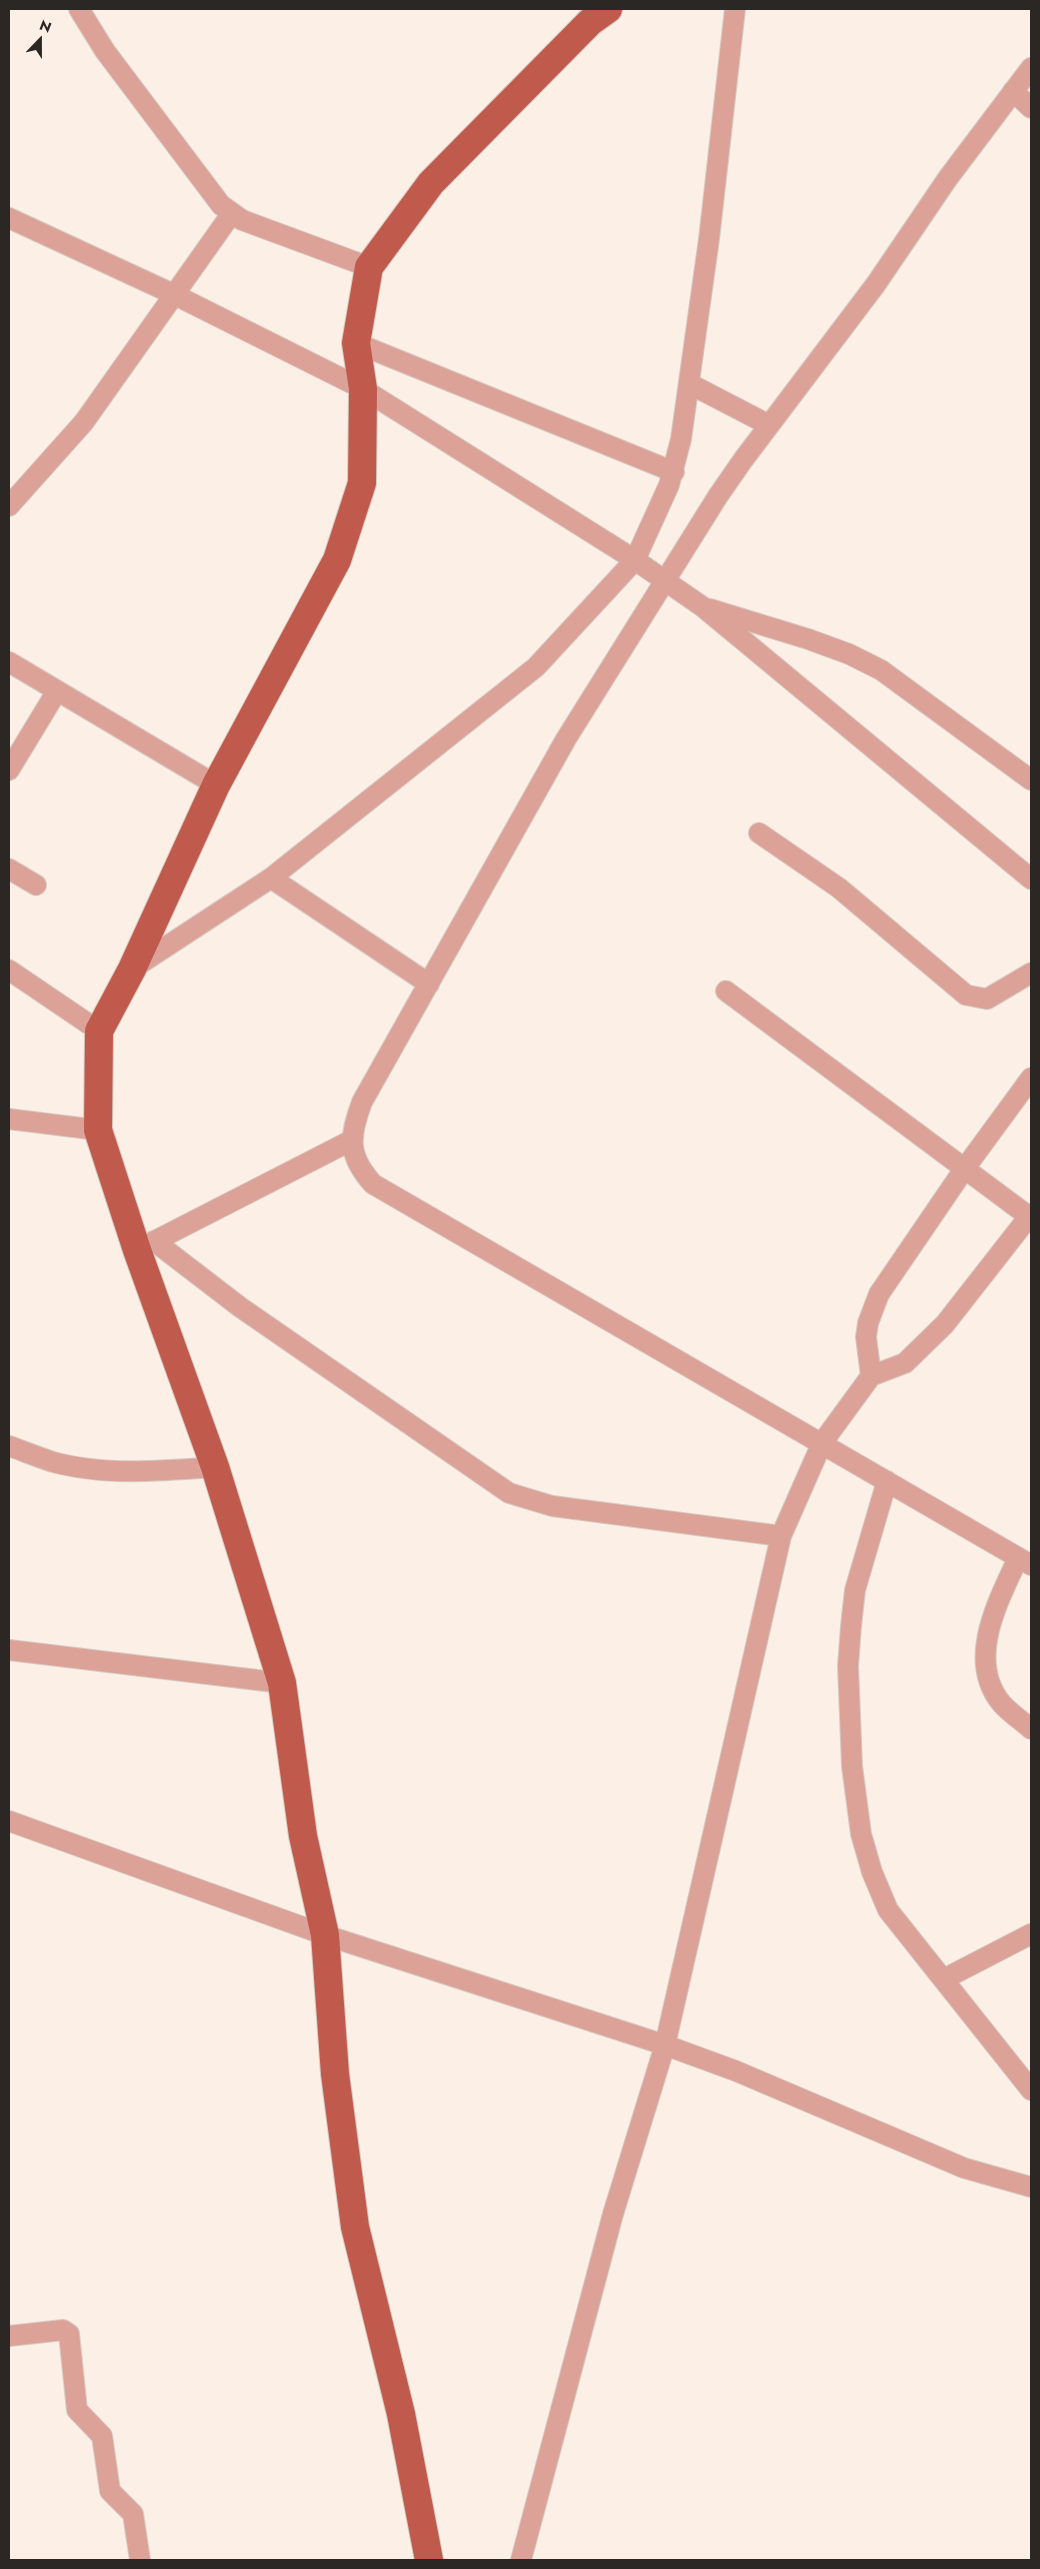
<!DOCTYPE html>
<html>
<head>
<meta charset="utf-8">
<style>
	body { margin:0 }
	#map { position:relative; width:1040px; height:2569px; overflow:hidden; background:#fcefe6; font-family:Jost,sans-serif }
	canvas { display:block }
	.frame { position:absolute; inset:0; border:10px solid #2b2724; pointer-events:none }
	.north { position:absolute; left:15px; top:15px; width:50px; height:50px; -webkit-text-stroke:4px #fcefe6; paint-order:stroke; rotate:22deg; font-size:14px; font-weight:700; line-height:20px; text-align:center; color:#2b2724 }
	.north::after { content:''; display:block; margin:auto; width:18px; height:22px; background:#2b2724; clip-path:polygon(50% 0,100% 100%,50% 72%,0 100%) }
</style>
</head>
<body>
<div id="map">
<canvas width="1040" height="2569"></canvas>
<div class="frame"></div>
<div class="north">N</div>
</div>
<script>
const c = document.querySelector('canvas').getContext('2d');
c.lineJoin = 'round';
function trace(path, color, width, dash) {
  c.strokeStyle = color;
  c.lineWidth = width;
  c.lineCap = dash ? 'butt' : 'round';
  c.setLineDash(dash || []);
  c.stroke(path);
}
const street = new Path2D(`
	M 79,9 L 105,51 L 221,205 L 242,220 L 369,267
	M 1031,68 L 948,178 L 876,284 L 743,460 L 718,496 L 566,739 L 362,1102 C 349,1137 347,1155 373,1184 L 1031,1565
	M 1013,91 L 1031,108
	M 9,218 L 173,294 L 363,389 L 635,560 L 703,607 L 1031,879
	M 356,343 L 674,472
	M 690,384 L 769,425
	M 9,506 L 84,422 L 232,213
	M 710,609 L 808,639 L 849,654 L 881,670 L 1031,780
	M 9,662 L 216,785
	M 9,770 L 57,691
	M 759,833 L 839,888 L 966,995 L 987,999 L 1031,973
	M 9,869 L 36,885
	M 271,878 L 429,984
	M 132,969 L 271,878 L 536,667 L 635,560 L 669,485 L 681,439 L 709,239 L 735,9
	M 9,970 L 99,1031
	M 726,991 L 1031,1218
	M 9,1119 L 98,1130
	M 154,1241 L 240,1307 L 509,1493 L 552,1506 L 781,1536
	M 145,1246 L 352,1140
	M 871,1376 L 905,1363 L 945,1324 L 1031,1214
	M 9,1446 C 23,1451 38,1457 53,1462 C 104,1476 162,1471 215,1467
	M 887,1481 L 855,1590 L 851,1626 L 848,1666 L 852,1766 L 861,1834 L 872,1872 L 888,1910 L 1031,2090
	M 1018,1558 C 999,1600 965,1660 1002,1704 C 1010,1713 1022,1721 1031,1729
	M 9,1650 L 282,1683
	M 9,1821 L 325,1935 L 665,2045 L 736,2071 L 964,2168 L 1031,2187
	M 944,1979 L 1031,1934
	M 9,2336 L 63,2330 L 69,2334 L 77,2410 L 102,2436 L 110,2491 L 133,2514 L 140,2560
	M 521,2560 L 613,2214 L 665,2045 L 781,1536 L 822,1443 L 871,1376 L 866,1337 L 868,1323 L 879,1294 L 965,1168 L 1031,1078`);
const primary = new Path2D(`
	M 429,2560 L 401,2414 L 355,2227 L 335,2074 L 325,1935 L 303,1836 L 282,1683 L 215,1467 L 137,1250 L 98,1130 L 99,1031 L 132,969 L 216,785 L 337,560 L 362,483 L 363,389 L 356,343 L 369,267 L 431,183 L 590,22 L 608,9`);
trace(street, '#d6cbc3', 22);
trace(primary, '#d6cbc3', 30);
trace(street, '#dca298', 20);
trace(primary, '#c05a4c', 28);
</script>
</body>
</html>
